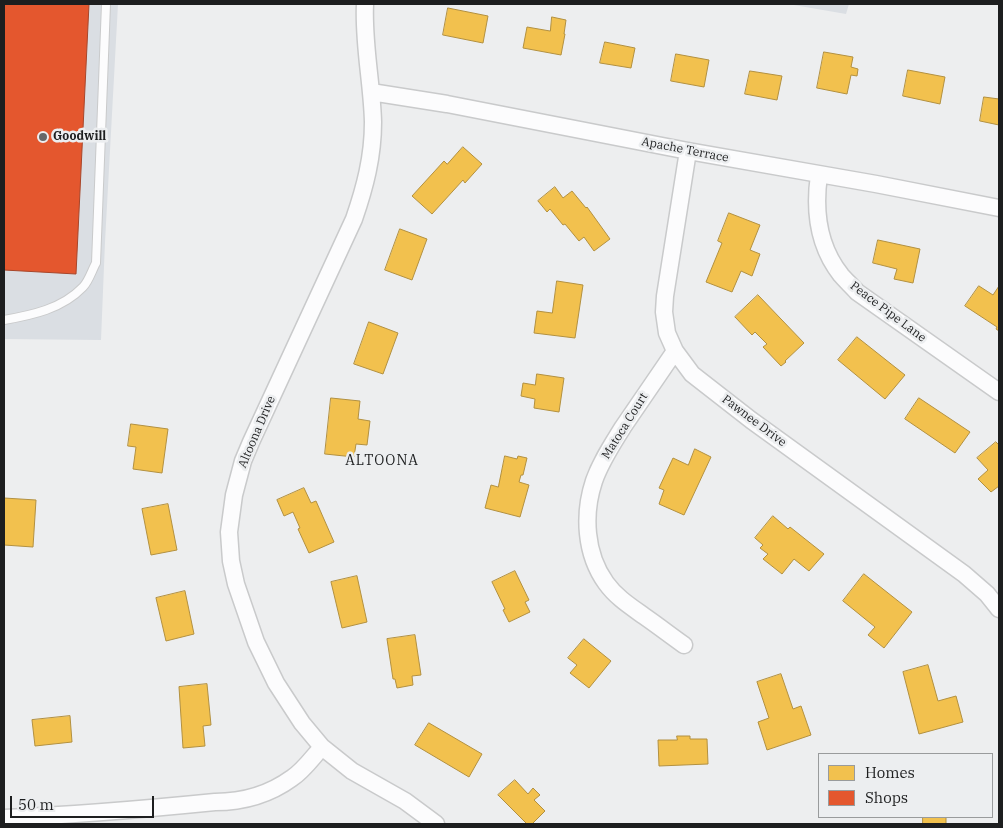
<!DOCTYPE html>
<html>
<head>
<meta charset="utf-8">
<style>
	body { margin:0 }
	#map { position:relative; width:1003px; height:828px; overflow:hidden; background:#edeeef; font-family:"IBM Plex Serif",serif }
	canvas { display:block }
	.frame { position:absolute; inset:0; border:5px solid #1d1e1f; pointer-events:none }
	.legend { position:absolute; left:818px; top:753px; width:175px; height:65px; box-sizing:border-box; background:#eceef0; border:1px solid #999b9c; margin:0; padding:6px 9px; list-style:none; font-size:15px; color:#1d1e1f }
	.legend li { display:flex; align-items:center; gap:10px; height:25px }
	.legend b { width:25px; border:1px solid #999b9c }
	.scale { position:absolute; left:10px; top:796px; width:144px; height:22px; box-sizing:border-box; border:2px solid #1d1e1f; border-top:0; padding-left:6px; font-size:15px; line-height:18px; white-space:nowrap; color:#1d1e1f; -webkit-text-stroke:4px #eceef0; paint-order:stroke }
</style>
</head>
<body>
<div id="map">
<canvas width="1003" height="828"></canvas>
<div class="frame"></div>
<ul class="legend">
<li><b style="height:14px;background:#f2c14e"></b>Homes</li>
<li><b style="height:14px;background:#e4572e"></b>Shops</li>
</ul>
<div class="scale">50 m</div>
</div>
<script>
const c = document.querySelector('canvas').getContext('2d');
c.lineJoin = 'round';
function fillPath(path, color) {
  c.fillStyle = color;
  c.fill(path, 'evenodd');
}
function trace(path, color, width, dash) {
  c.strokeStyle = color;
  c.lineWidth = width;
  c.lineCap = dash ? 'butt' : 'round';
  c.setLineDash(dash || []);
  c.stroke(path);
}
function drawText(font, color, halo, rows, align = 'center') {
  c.font = font + ' "IBM Plex Serif",serif';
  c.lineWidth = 5;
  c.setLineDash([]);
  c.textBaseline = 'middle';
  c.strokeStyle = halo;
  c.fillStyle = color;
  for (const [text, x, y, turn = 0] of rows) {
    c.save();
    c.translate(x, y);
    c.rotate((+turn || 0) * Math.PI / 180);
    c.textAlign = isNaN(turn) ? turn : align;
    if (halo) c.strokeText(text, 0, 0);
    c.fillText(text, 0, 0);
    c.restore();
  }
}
fillPath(new Path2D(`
	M 4,4 L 118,4 L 105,242 L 101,340 L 4,339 Z
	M 788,4 L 849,4 L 846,14 Z`), '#dadee3');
const homes = new Path2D(`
	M 448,8 L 488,16 L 483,43 L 443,35 Z
	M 552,17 L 566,20 L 564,34 L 565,34 L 561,55 L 523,48 L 527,27 L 550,31 Z
	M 605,42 L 635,48 L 631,68 L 600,63 Z
	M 824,52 L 853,57 L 851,67 L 858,69 L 857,76 L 851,75 L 847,94 L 817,88 Z
	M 676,54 L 709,60 L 704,87 L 671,81 Z
	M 908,70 L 945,77 L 940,104 L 903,96 Z
	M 750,71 L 782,76 L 777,100 L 745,94 Z
	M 984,97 L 999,99 L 999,125 L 980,121 Z
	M 463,147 L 482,164 L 465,183 L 463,180 L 432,214 L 412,196 L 444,161 L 447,164 Z
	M 555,187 L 563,198 L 572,191 L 586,208 L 587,207 L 610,239 L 594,251 L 584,237 L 579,241 L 565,224 L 563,225 L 550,209 L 547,212 L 538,201 Z
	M 729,213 L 760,225 L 750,250 L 760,254 L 752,276 L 741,271 L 732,292 L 706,282 L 722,243 L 718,241 Z
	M 400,229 L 427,239 L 412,280 L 385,270 Z
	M 878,240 L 920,249 L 913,283 L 894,279 L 897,269 L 873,263 Z
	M 557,281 L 583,285 L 575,338 L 534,333 L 537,311 L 552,313 Z
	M 979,286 L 993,295 L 999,286 L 999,331 L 996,329 L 997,327 L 965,306 Z
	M 758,295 L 804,343 L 785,361 L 786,362 L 781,366 L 763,347 L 767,344 L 755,332 L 752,335 L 735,317 Z
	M 369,322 L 398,333 L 383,374 L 354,364 Z
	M 857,337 L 905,375 L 885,399 L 838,360 Z
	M 537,374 L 564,378 L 559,412 L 534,408 L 535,399 L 521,396 L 523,383 L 535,385 Z
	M 331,398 L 360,401 L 358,419 L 370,421 L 367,445 L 356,444 L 354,457 L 325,454 Z
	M 919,398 L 970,432 L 955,453 L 905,419 Z
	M 131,424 L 168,429 L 162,473 L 133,469 L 136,447 L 128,446 Z
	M 996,442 L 999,445 L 999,486 L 991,492 L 978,479 L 988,470 L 977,458 Z
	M 695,449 L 711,457 L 684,515 L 659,504 L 664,490 L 659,488 L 673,458 L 688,465 Z
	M 505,456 L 517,459 L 518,456 L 527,458 L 523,475 L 521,475 L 519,482 L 529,485 L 520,517 L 485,508 L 491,485 L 498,487 Z
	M 304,488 L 311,503 L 316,501 L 334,542 L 309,553 L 298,529 L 300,528 L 293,512 L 284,516 L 277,500 Z
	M 4,498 L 36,500 L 33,547 L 4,545 Z
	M 168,504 L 177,550 L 151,555 L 142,509 Z
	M 773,516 L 788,529 L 790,527 L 824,554 L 809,571 L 794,559 L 782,574 L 763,559 L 768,554 L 760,548 L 763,545 L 755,538 Z
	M 515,571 L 529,600 L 525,602 L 530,612 L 509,622 L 503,610 L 505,609 L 492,582 Z
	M 864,574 L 912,612 L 884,648 L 868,635 L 875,627 L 843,601 Z
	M 357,576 L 367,622 L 342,628 L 331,582 Z
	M 185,591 L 194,634 L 166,641 L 156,598 Z
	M 415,635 L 421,675 L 412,676 L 413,685 L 397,688 L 395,679 L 393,679 L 387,639 Z
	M 584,639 L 611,661 L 589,688 L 570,673 L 577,665 L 568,658 Z
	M 928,665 L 938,701 L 956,696 L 963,722 L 919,734 L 903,672 Z
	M 781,674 L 793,709 L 801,706 L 811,735 L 767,750 L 758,722 L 769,718 L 757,682 Z
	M 207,684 L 211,725 L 203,726 L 205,746 L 183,748 L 179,687 Z
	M 70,716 L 72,742 L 35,746 L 32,720 Z
	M 429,723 L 482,754 L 469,777 L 415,745 Z
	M 677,736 L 690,736 L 690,739 L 707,739 L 708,764 L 659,766 L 658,740 L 677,740 Z
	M 515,780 L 528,794 L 533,788 L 540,795 L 534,800 L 545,811 L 532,824 L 527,824 L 498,795 Z
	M 923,817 L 946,817 L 946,824 L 923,824 Z`);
fillPath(homes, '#f2c14e');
trace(homes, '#b29040', 1);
const shops = new Path2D(`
	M 4,4 L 89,4 L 76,274 L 4,270 Z`);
fillPath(shops, '#e4572e');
trace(shops, '#a8462a', 1);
const lane = new Path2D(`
	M 4,320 C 32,315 62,309 83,287 C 89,281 92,270 96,263 L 106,4`);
const street = new Path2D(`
	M 365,4 C 363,43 372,83 373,122 C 373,157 365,187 354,219 L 251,442 L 243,461 L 234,495 L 229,532 L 231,561 L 236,584 L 256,642 L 276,683 L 302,723 L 322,747 L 352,771 L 405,801 L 436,824
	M 371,92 L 447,104 L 688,151 L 876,184 L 999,208
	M 688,151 L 665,296 L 664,312 L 667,333 L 675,351 L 692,374 L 751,420 L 964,574 L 987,594 L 999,609
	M 819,175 C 814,210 818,246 841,275 C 846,281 852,286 857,292 L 999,392
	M 675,351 C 657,377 640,402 623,427 C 612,445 601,461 594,481 C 583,514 585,554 606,583 C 616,597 630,606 644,616 C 657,625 670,635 684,645
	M 4,818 C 75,815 145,809 215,802 C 243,802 270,794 292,778 C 303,771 313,757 322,747`);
trace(lane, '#c9cacb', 10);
trace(street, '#c9cacb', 19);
trace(lane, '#fcfcfd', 8);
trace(street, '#fcfcfd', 16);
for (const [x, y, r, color] of [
	[43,137,5,"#666768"]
]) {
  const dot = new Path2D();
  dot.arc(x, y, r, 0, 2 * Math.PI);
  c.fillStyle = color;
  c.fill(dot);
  trace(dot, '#eceef0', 2);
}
drawText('bold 12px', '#1d1e1f', '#eceef0', [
	["Goodwill",53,137]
], 'left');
drawText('12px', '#1d1e1f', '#eceef0', [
	["Apache Terrace",685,150,11],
	["Peace Pipe Lane",888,312,37],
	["Pawnee Drive",754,421,37],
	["Matoca Court",625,426,-58],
	["Altoona Drive",257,432,-67]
]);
c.letterSpacing = '1px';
drawText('14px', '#1d1e1f', '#eceef0', [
	["ALTOONA",382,461]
]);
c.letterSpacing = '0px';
</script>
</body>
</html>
